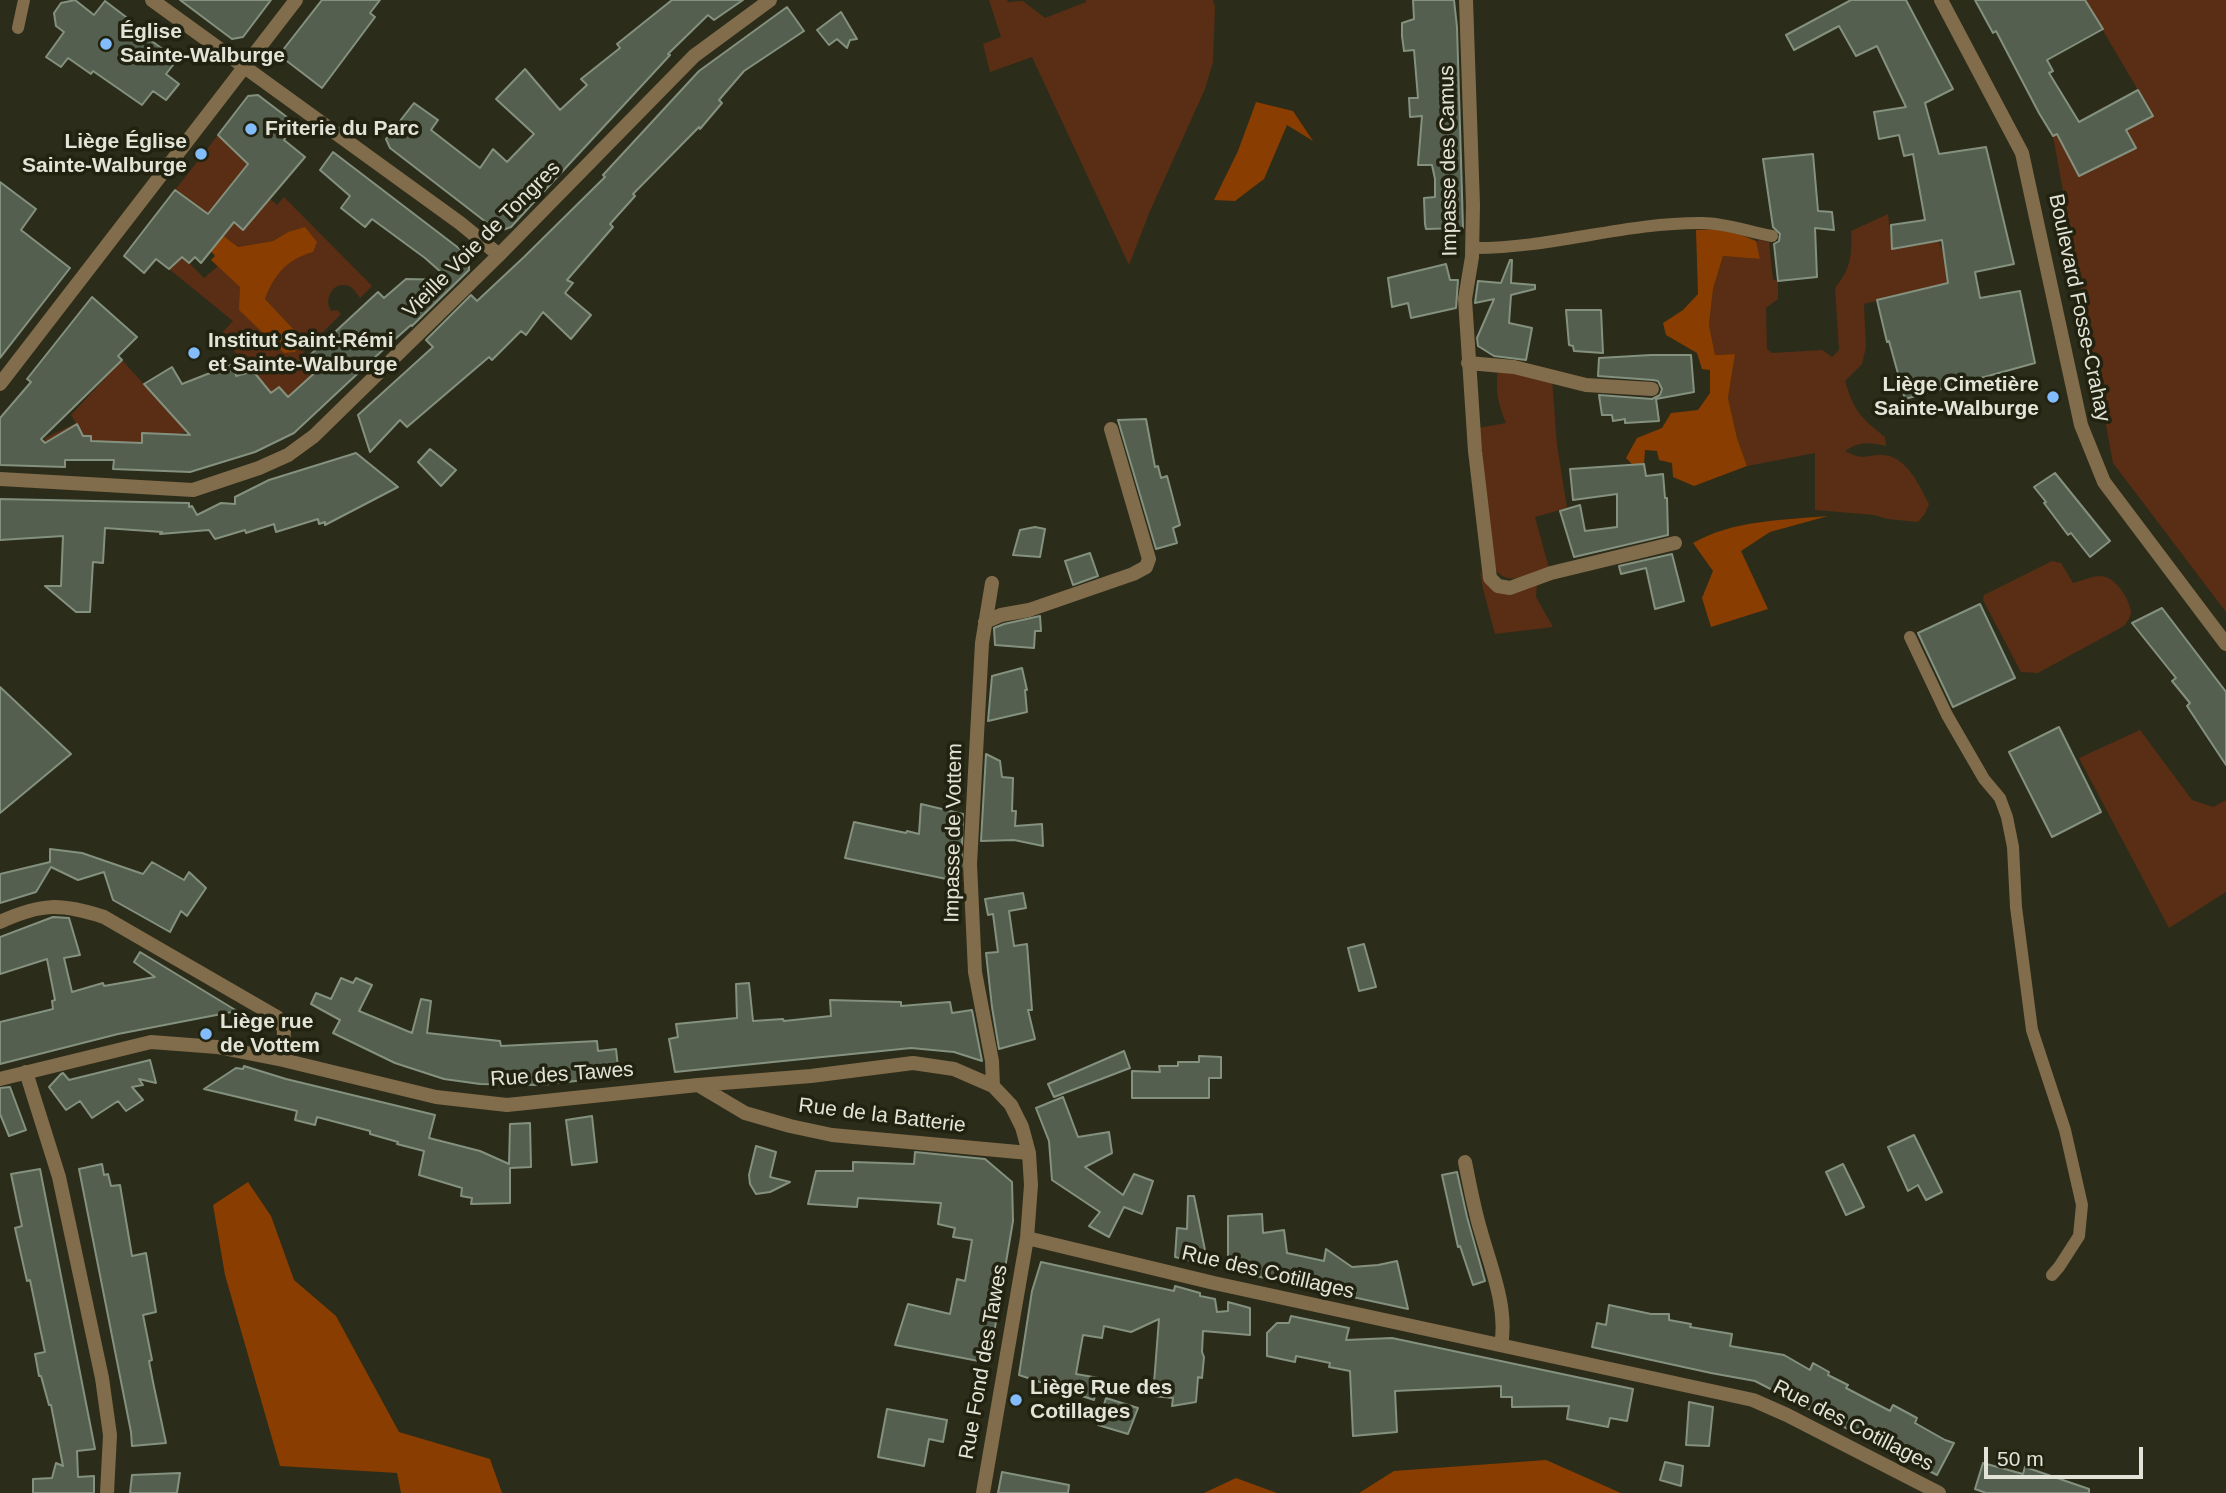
<!DOCTYPE html>
<html>
<head>
<meta charset="utf-8">
<style>
	body { margin:0 }
	#map { position:relative; width:2226px; height:1493px; overflow:hidden; background:#2c2c1a; font-family:Helvetica,sans-serif }
	canvas { display:block }
	.scale { position:absolute; left:1984px; top:1447px; width:159px; height:32px; box-sizing:border-box; border:4px solid #e3e3d8; border-top:0; padding-left:9px; font-size:21px; line-height:24px; white-space:nowrap; color:#e3e3d8; -webkit-text-stroke:5px #221; paint-order:stroke }
</style>
</head>
<body>
<div id="map">
<canvas width="2226" height="1493"></canvas>
<div class="scale">50 m</div>
</div>
<script>
const c = document.querySelector('canvas').getContext('2d');
c.lineJoin = 'round';
function fillPath(path, color) {
  c.fillStyle = color;
  c.fill(path, 'evenodd');
}
function trace(path, color, width, dash) {
  c.strokeStyle = color;
  c.lineWidth = width;
  c.lineCap = dash ? 'butt' : 'round';
  c.setLineDash(dash || []);
  c.stroke(path);
}
function drawText(font, color, halo, rows, align = 'center') {
  c.font = font + ' Helvetica,sans-serif';
  c.lineWidth = 7;
  c.setLineDash([]);
  c.textBaseline = 'middle';
  c.strokeStyle = halo;
  c.fillStyle = color;
  for (const [text, x, y, turn = 0] of rows) {
    c.save();
    c.translate(x, y);
    c.rotate((+turn || 0) * Math.PI / 180);
    c.textAlign = isNaN(turn) ? turn : align;
    if (halo) c.strokeText(text, 0, 0);
    c.fillText(text, 0, 0);
    c.restore();
  }
}
fillPath(new Path2D(`
	M 989,0 L 1007,0 L 1008,2 L 1023,1 L 1045,18 L 1086,2 L 1086,0 L 1213,0 L 1215,7 L 1213,62 L 1205,89 L 1150,211 L 1129,265 L 1032,57 L 990,72 L 983,44 L 1001,37 Z
	M 2085,0 L 2226,0 L 2226,612 L 2113,463 L 2053,136 L 2138,90 Z
	M 218,135 L 250,165 L 208,214 L 175,190 Z
	M 265,194 L 277,205 L 284,197 L 372,286 L 360,298 C 359,296 353,289 352,288 C 337,278 322,296 331,311 L 337,310 L 341,314 L 303,352 L 320,369 L 288,397 L 271,393 L 220,335 L 233,321 L 169,269 L 183,257 L 204,278 L 218,266 L 297,333 L 265,299 C 275,273 286,260 313,252 L 288,232 L 273,241 L 238,247 L 221,234 L 231,220 L 243,230 L 264,205 Z
	M 1888,214 L 1892,249 L 1938,240 L 1944,255 L 1948,283 L 1864,304 L 1866,347 L 1862,364 L 1845,381 C 1854,411 1861,418 1885,437 L 1886,446 C 1870,442 1859,441 1845,451 C 1864,461 1863,455 1882,455 C 1907,456 1919,485 1929,504 L 1925,514 L 1918,522 L 1888,519 L 1874,515 L 1815,510 L 1815,453 L 1747,466 L 1737,438 L 1728,398 L 1735,354 L 1715,355 L 1709,325 L 1713,289 L 1723,256 L 1760,259 L 1756,241 L 1760,240 L 1769,242 L 1773,279 L 1778,281 L 1778,299 L 1766,308 L 1767,349 L 1772,353 L 1822,350 L 1832,357 L 1839,350 L 1835,288 C 1851,268 1852,256 1851,231 Z
	M 122,360 L 187,432 L 176,434 L 142,433 L 142,443 L 120,442 L 120,455 L 90,452 L 91,436 L 45,444 L 45,438 L 76,423 L 71,415 Z
	M 1498,369 L 1552,379 L 1557,445 L 1567,508 L 1535,517 L 1549,568 C 1531,574 1509,588 1495,569 L 1478,428 L 1506,423 C 1498,404 1495,390 1498,369 Z
	M 2052,561 L 2061,563 L 2073,583 C 2081,581 2092,576 2100,576 C 2115,576 2129,598 2131,612 C 2131,617 2127,622 2124,626 L 2038,673 L 2021,672 L 1983,600 L 1984,595 Z
	M 1480,571 L 1485,580 L 1537,583 L 1536,597 L 1553,627 L 1495,634 L 1483,589 Z
	M 2140,730 L 2192,800 L 2213,807 L 2226,800 L 2226,892 L 2169,928 L 2079,758 Z`), '#592e14');
fillPath(new Path2D(`
	M 1256,102 L 1293,111 L 1313,141 L 1287,125 L 1264,179 L 1235,201 L 1214,200 L 1238,151 Z
	M 305,227 L 317,242 L 313,252 C 287,260 275,273 265,299 L 297,333 L 301,341 L 295,352 L 284,353 L 239,310 L 240,287 L 211,260 L 215,256 L 211,251 L 221,234 L 238,247 L 273,241 L 288,232 Z
	M 1716,229 L 1742,235 L 1756,241 L 1760,259 L 1723,256 L 1713,289 L 1709,325 L 1715,355 L 1735,354 L 1728,398 L 1737,438 L 1747,466 L 1694,486 L 1673,477 L 1672,463 L 1659,460 L 1657,451 L 1645,450 L 1644,464 L 1633,465 L 1626,458 L 1637,438 L 1662,428 L 1671,413 L 1698,410 L 1710,393 L 1710,370 L 1702,369 L 1697,353 L 1666,335 L 1663,323 L 1683,310 L 1698,294 L 1696,230 Z
	M 1828,516 L 1770,532 L 1741,551 L 1768,609 L 1711,627 L 1702,598 L 1713,571 L 1693,543 C 1733,520 1783,520 1828,516 Z
	M 248,1182 L 271,1216 L 294,1280 L 336,1316 L 399,1432 L 490,1459 L 502,1493 L 401,1493 L 397,1473 L 280,1466 L 225,1275 L 213,1205 Z
	M 1546,1460 L 1621,1493 L 1359,1493 L 1394,1471 Z
	M 1236,1478 L 1277,1493 L 1204,1493 Z`), '#8a3d00');
const building = new Path2D(`
	M 75,0 L 94,15 L 105,1 L 130,20 L 128,23 L 177,60 L 166,74 L 179,84 L 166,100 L 153,91 L 142,105 L 93,71 L 91,74 L 68,58 L 61,67 L 46,57 L 64,32 L 56,26 L 54,13 L 61,3 Z
	M 180,0 L 271,0 L 243,37 L 232,39 Z
	M 322,0 L 380,0 L 370,13 L 375,17 L 322,88 L 279,55 Z
	M 672,0 L 743,0 L 714,20 L 708,15 L 668,54 L 670,55 L 511,227 L 500,231 L 495,229 L 390,148 L 386,139 L 414,103 L 438,120 L 431,130 L 480,168 L 493,149 L 507,162 L 534,134 L 496,99 L 525,69 L 560,110 L 587,85 L 581,79 L 620,48 L 617,44 Z
	M 1413,0 L 1454,0 L 1457,27 L 1463,228 L 1426,229 L 1425,224 L 1424,198 L 1435,197 L 1435,179 L 1432,165 L 1418,165 L 1422,116 L 1410,117 L 1409,98 L 1418,98 L 1414,50 L 1404,51 L 1402,36 L 1402,23 L 1414,19 Z
	M 1851,0 L 1906,0 L 1953,89 L 1925,103 L 1939,154 L 1986,147 L 2014,264 L 1975,272 L 1980,298 L 2020,291 L 2035,363 L 1905,399 L 1889,341 L 1887,342 L 1877,300 L 1948,283 L 1942,240 L 1892,249 L 1891,225 L 1925,220 L 1913,154 L 1904,156 L 1899,135 L 1879,139 L 1874,112 L 1906,107 L 1877,46 L 1856,56 L 1839,26 L 1794,50 L 1786,35 Z
	M 1975,0 L 2085,0 L 2103,29 L 2047,60 L 2053,71 L 2049,73 L 2079,122 L 2138,90 L 2153,116 L 2126,130 L 2136,148 L 2079,176 L 2057,134 L 2053,136 L 2039,113 L 1996,31 L 1993,33 Z
	M 787,7 L 804,31 L 744,71 L 719,100 L 722,103 L 700,129 L 699,127 L 633,194 L 635,196 L 610,224 L 613,227 L 567,280 L 573,283 L 565,293 L 591,315 L 571,339 L 543,312 L 526,335 L 521,331 L 492,360 L 489,357 L 407,427 L 400,420 L 370,452 L 358,415 L 433,347 L 426,340 L 471,295 L 477,301 L 524,257 L 605,177 L 603,175 L 699,71 Z
	M 841,12 L 857,39 L 850,40 L 847,48 L 837,39 L 829,45 L 817,30 Z
	M 258,95 L 296,124 L 284,140 L 305,157 L 243,230 L 234,222 L 201,263 L 195,257 L 189,263 L 182,257 L 169,269 L 156,259 L 144,273 L 124,256 L 175,190 L 208,214 L 248,164 L 218,135 L 248,96 Z
	M 333,152 L 469,256 L 469,270 L 412,326 L 411,325 L 385,348 L 294,433 L 255,452 L 190,472 L 113,469 L 114,460 L 65,460 L 65,467 L 0,465 L 0,418 L 31,382 L 27,379 L 92,297 L 137,337 L 118,356 L 122,360 L 41,439 L 45,443 L 77,424 L 83,436 L 91,436 L 91,441 L 142,443 L 142,433 L 190,435 L 144,384 L 172,367 L 182,384 L 233,364 L 236,376 L 253,371 L 271,393 L 279,387 L 288,397 L 319,369 L 308,357 L 378,292 L 384,298 L 406,279 L 450,280 L 425,258 L 372,219 L 365,227 L 341,208 L 350,196 L 320,170 Z
	M 1813,154 L 1818,211 L 1832,212 L 1834,230 L 1815,228 L 1817,277 L 1778,281 L 1774,244 L 1779,241 L 1780,234 L 1773,227 L 1763,159 Z
	M 0,182 L 36,209 L 21,230 L 70,268 L 0,358 Z
	M 1510,260 L 1512,260 L 1511,283 L 1535,285 L 1535,289 L 1511,295 L 1509,323 L 1532,328 L 1526,360 L 1494,356 L 1478,346 L 1477,338 L 1494,299 L 1475,303 L 1478,281 L 1501,283 Z
	M 1446,264 L 1450,280 L 1458,280 L 1456,308 L 1411,318 L 1408,303 L 1392,307 L 1388,278 Z
	M 1566,310 L 1601,310 L 1603,353 L 1574,351 L 1573,346 L 1569,345 Z
	M 1651,355 L 1691,355 L 1694,392 L 1656,399 L 1659,421 L 1625,423 L 1625,419 L 1613,421 L 1612,415 L 1602,415 L 1599,395 L 1652,399 L 1660,395 L 1662,389 L 1658,381 L 1653,380 L 1598,376 L 1599,358 Z
	M 1146,419 L 1155,467 L 1158,466 L 1161,478 L 1167,476 L 1180,525 L 1173,528 L 1177,543 L 1156,549 L 1118,420 Z
	M 430,449 L 456,470 L 441,486 L 418,462 Z
	M 356,453 L 398,487 L 325,525 L 325,522 L 319,524 L 318,519 L 276,532 L 274,524 L 246,533 L 245,530 L 215,539 L 209,530 L 160,534 L 162,532 L 105,528 L 103,563 L 93,562 L 90,612 L 76,612 L 45,586 L 61,586 L 63,536 L 0,540 L 0,499 L 189,503 L 189,507 L 192,506 L 197,515 L 221,503 L 235,504 L 235,497 L 269,480 Z
	M 1644,464 L 1646,476 L 1663,474 L 1665,498 L 1667,498 L 1668,535 L 1574,557 L 1560,511 L 1580,505 L 1585,531 L 1617,527 L 1617,494 L 1573,500 L 1570,469 Z
	M 2055,473 L 2110,541 L 2090,557 L 2071,533 L 2068,535 L 2044,503 L 2046,502 L 2034,487 Z
	M 1035,527 L 1045,529 L 1040,557 L 1013,555 L 1020,530 Z
	M 1090,553 L 1098,576 L 1073,585 L 1065,561 Z
	M 1672,554 L 1684,601 L 1655,609 L 1646,568 L 1621,574 L 1619,566 Z
	M 1980,604 L 2015,678 L 1953,707 L 1918,633 Z
	M 2162,608 L 2226,692 L 2226,765 L 2187,706 L 2190,703 L 2172,681 L 2176,678 L 2132,623 Z
	M 1040,616 L 1041,631 L 1035,631 L 1034,648 L 995,645 L 994,628 L 1004,624 Z
	M 1022,668 L 1027,690 L 1025,690 L 1027,712 L 988,721 L 992,676 Z
	M 0,687 L 71,754 L 0,813 Z
	M 2059,727 L 2101,812 L 2052,837 L 2009,752 Z
	M 986,754 L 1000,761 L 1002,777 L 1013,778 L 1012,811 L 1016,811 L 1015,826 L 1042,824 L 1043,846 L 1014,840 L 981,841 Z
	M 921,804 L 963,814 L 961,882 L 845,858 L 854,822 L 906,833 L 907,831 L 919,834 Z
	M 50,849 L 82,853 L 143,874 L 152,862 L 184,880 L 189,872 L 206,888 L 187,916 L 181,911 L 170,932 L 113,900 L 104,872 L 78,880 L 51,867 L 36,892 L 0,903 L 0,874 L 50,862 Z
	M 1023,893 L 1026,908 L 1009,911 L 1014,946 L 1027,944 L 1032,1010 L 1028,1010 L 1035,1039 L 999,1049 L 992,1007 L 986,953 L 998,952 L 993,914 L 988,915 L 985,899 Z
	M 53,917 L 69,918 L 80,955 L 64,958 L 72,992 L 103,983 L 104,986 L 155,977 L 134,962 L 140,952 L 237,1011 L 118,1034 L 0,1064 L 0,1022 L 53,1009 L 52,1001 L 55,1000 L 47,959 L 0,974 L 0,937 Z
	M 1364,944 L 1376,987 L 1359,991 L 1348,948 Z
	M 341,978 L 353,983 L 356,978 L 372,985 L 359,1011 L 412,1033 L 421,999 L 431,1001 L 427,1033 L 500,1041 L 501,1046 L 597,1041 L 598,1051 L 616,1049 L 619,1076 L 541,1085 L 480,1084 L 444,1079 L 395,1063 L 333,1033 L 340,1020 L 311,1004 L 316,993 L 331,999 Z
	M 749,983 L 753,1021 L 783,1019 L 784,1021 L 831,1016 L 830,1000 L 901,1002 L 901,1006 L 950,1002 L 952,1013 L 972,1010 L 982,1061 L 954,1052 L 911,1048 L 675,1072 L 669,1039 L 678,1037 L 676,1024 L 737,1018 L 736,984 Z
	M 1124,1051 L 1130,1068 L 1054,1097 L 1048,1084 Z
	M 1199,1056 L 1221,1057 L 1221,1078 L 1209,1078 L 1209,1098 L 1132,1098 L 1132,1071 L 1160,1072 L 1159,1066 L 1178,1066 L 1178,1062 L 1199,1062 Z
	M 150,1060 L 156,1083 L 139,1079 L 143,1085 L 132,1087 L 143,1100 L 126,1111 L 118,1101 L 92,1118 L 80,1101 L 66,1110 L 49,1087 L 61,1074 L 63,1073 L 69,1080 Z
	M 244,1066 L 286,1079 L 435,1115 L 429,1138 L 480,1151 L 509,1164 L 510,1124 L 530,1123 L 531,1167 L 510,1168 L 510,1203 L 471,1204 L 472,1198 L 461,1196 L 462,1188 L 419,1175 L 424,1151 L 397,1144 L 398,1142 L 370,1134 L 370,1131 L 317,1117 L 315,1125 L 295,1120 L 297,1111 L 204,1089 L 236,1068 L 243,1069 Z
	M 10,1087 L 26,1130 L 9,1136 L 0,1114 L 0,1088 Z
	M 1063,1097 L 1078,1137 L 1109,1132 L 1112,1153 L 1085,1167 L 1123,1195 L 1134,1174 L 1153,1181 L 1142,1214 L 1124,1207 L 1109,1237 L 1089,1226 L 1100,1212 L 1052,1180 L 1049,1141 L 1036,1108 Z
	M 592,1116 L 597,1162 L 572,1165 L 566,1120 Z
	M 1914,1135 L 1942,1192 L 1926,1200 L 1918,1185 L 1908,1191 L 1888,1147 Z
	M 756,1146 L 776,1152 L 770,1177 L 790,1182 L 770,1192 L 756,1194 L 750,1184 L 749,1175 Z
	M 915,1152 L 985,1159 L 1012,1182 L 1013,1221 L 989,1363 L 895,1345 L 908,1304 L 950,1314 L 957,1279 L 965,1281 L 972,1240 L 953,1237 L 955,1228 L 938,1224 L 941,1203 L 858,1198 L 857,1207 L 808,1204 L 816,1171 L 853,1171 L 853,1162 L 914,1164 Z
	M 102,1164 L 104,1175 L 108,1174 L 111,1186 L 120,1185 L 132,1256 L 146,1253 L 156,1312 L 143,1315 L 152,1360 L 149,1361 L 153,1382 L 166,1443 L 132,1446 L 131,1432 L 79,1169 Z
	M 1843,1164 L 1864,1207 L 1846,1215 L 1826,1172 Z
	M 40,1169 L 95,1449 L 77,1451 L 78,1477 L 94,1476 L 94,1493 L 33,1493 L 33,1479 L 52,1478 L 56,1463 L 63,1466 L 51,1405 L 49,1405 L 41,1376 L 39,1376 L 35,1354 L 45,1352 L 30,1280 L 27,1281 L 15,1228 L 22,1226 L 11,1174 Z
	M 1457,1172 L 1467,1217 L 1485,1281 L 1473,1285 L 1460,1246 L 1458,1247 L 1442,1175 Z
	M 1188,1196 L 1194,1196 L 1208,1265 L 1175,1257 L 1177,1228 L 1187,1229 Z
	M 1262,1214 L 1263,1233 L 1284,1230 L 1287,1253 L 1324,1261 L 1326,1249 L 1352,1267 L 1378,1265 L 1397,1261 L 1408,1309 L 1228,1270 L 1228,1216 Z
	M 1041,1262 L 1174,1291 L 1175,1286 L 1200,1293 L 1200,1296 L 1215,1299 L 1217,1312 L 1228,1311 L 1228,1302 L 1250,1308 L 1250,1335 L 1203,1331 L 1202,1352 L 1204,1357 L 1202,1378 L 1198,1377 L 1196,1402 L 1172,1406 L 1173,1398 L 1153,1396 L 1159,1319 L 1131,1332 L 1104,1326 L 1102,1338 L 1083,1335 L 1076,1374 L 1099,1378 L 1094,1400 L 1019,1375 L 1032,1291 Z
	M 1609,1305 L 1651,1314 L 1669,1314 L 1669,1320 L 1691,1324 L 1690,1327 L 1732,1334 L 1730,1346 L 1784,1355 L 1810,1370 L 1813,1363 L 1829,1372 L 1828,1375 L 1848,1385 L 1846,1388 L 1890,1411 L 1893,1405 L 1917,1418 L 1915,1423 L 1945,1440 L 1954,1443 L 1937,1475 L 1755,1381 L 1711,1373 L 1592,1347 L 1597,1323 L 1606,1325 Z
	M 1291,1316 L 1349,1328 L 1346,1340 L 1392,1338 L 1633,1389 L 1627,1421 L 1610,1418 L 1608,1427 L 1567,1419 L 1569,1406 L 1512,1407 L 1512,1397 L 1501,1397 L 1501,1386 L 1395,1391 L 1397,1432 L 1353,1436 L 1350,1371 L 1329,1367 L 1330,1363 L 1296,1356 L 1295,1362 L 1267,1356 L 1267,1333 L 1277,1323 L 1289,1323 Z
	M 1106,1398 L 1138,1408 L 1128,1434 L 1098,1425 Z
	M 1689,1402 L 1713,1407 L 1709,1446 L 1686,1445 Z
	M 887,1409 L 947,1420 L 943,1442 L 929,1439 L 924,1466 L 878,1457 Z
	M 1665,1462 L 1683,1466 L 1681,1486 L 1660,1480 Z
	M 1983,1463 L 2023,1474 L 2025,1467 L 2089,1489 L 2089,1493 L 1986,1493 L 1975,1489 Z
	M 1002,1472 L 1069,1485 L 1068,1493 L 998,1493 Z
	M 180,1473 L 177,1493 L 130,1493 L 132,1475 Z`);
fillPath(building, '#545f4f');
trace(building, '#84917f', 2);
trace(new Path2D(`
	M 18,28 L 24,0
	M 1472,248 C 1550,249 1625,222 1703,223 C 1725,223 1749,232 1772,236
	M 1910,637 L 1947,715 L 1984,779 L 2000,798 L 2007,817 L 2013,847 L 2016,907 L 2032,1030 L 2065,1130 L 2082,1205 L 2079,1236 L 2059,1267 L 2052,1275`), '#816c4b', 12);
trace(new Path2D(`
	M 152,0 L 460,223 L 499,255
	M 1466,0 L 1473,205 L 1472,257 L 1465,299 L 1475,451 L 1490,578 L 1498,586 L 1510,588 L 1551,573 L 1675,543
	M 1468,363 L 1514,367 L 1586,385 L 1652,389
	M 0,479 L 193,490 L 259,468 L 288,455 L 314,436 L 499,255 L 694,56 L 770,0
	M 992,583 L 982,643 L 970,864 L 975,972 L 992,1061 L 993,1086
	M 985,622 L 1001,615 L 1029,610 L 1133,574 L 1146,567 L 1149,559 L 1111,429
	M 0,922 C 41,903 61,903 104,917 L 277,1017 L 284,1029 L 283,1060
	M 26,1072 L 59,1177 L 102,1378 L 110,1435 L 107,1493
	M 0,1079 L 151,1042 L 217,1047 L 283,1060 L 436,1097 L 507,1105 L 698,1085 L 811,1076 L 913,1063 L 954,1069 L 993,1086 L 1011,1105 L 1022,1127 L 1029,1153 L 1031,1185 L 1027,1238 L 983,1493
	M 698,1085 L 745,1113 L 790,1126 L 832,1135 L 1029,1153
	M 1465,1162 C 1470,1186 1474,1209 1481,1232 C 1491,1268 1508,1308 1501,1345
	M 1027,1238 L 1214,1283 L 1753,1400 L 1787,1415 L 1939,1493`), '#816c4b', 14);
trace(new Path2D(`
	M 1941,0 L 2022,153 L 2081,425 L 2104,482 L 2226,644
	M 0,384 L 296,0`), '#816c4b', 14);
for (const [x, y, r, color] of [
	[106,44,7,"#83bcfb"],
	[251,129,7,"#83bcfb"],
	[201,154,7,"#83bcfb"],
	[194,353,7,"#83bcfb"],
	[2053,397,7,"#83bcfb"],
	[206,1034,7,"#83bcfb"],
	[1016,1400,7,"#83bcfb"]
]) {
  const dot = new Path2D();
  dot.arc(x, y, r, 0, 2 * Math.PI);
  c.fillStyle = color;
  c.fill(dot);
  trace(dot, '#221', 2.5);
}
drawText('bold 21px', '#e3e3d8', '#221', [
	["Église",120,32],
	["Sainte-Walburge",120,56],
	["Friterie du Parc",265,129],
	["Liège Église",187,142,"right"],
	["Sainte-Walburge",187,166,"right"],
	["Institut Saint-Rémi",208,341],
	["et Sainte-Walburge",208,365],
	["Liège Cimetière",2039,385,"right"],
	["Sainte-Walburge",2039,409,"right"],
	["Liège rue",220,1022],
	["de Vottem",220,1046],
	["Liège Rue des",1030,1388],
	["Cotillages",1030,1412]
], 'left');
drawText('21px', '#e3e3d8', '#221', [
	["Impasse des Camus",1449,161,-91],
	["Vieille Voie de Tongres",482,240,-45],
	["Boulevard Fosse-Crahay",2079,308,78],
	["Impasse de Vottem",954,833,-89],
	["Rue des Tawes",562,1075,-4],
	["Rue de la Batterie",882,1116,7],
	["Rue des Cotillages",1268,1273,13],
	["Rue Fond des Tawes",984,1362,-80],
	["Rue des Cotillages",1853,1426,27]
]);
</script>
</body>
</html>
